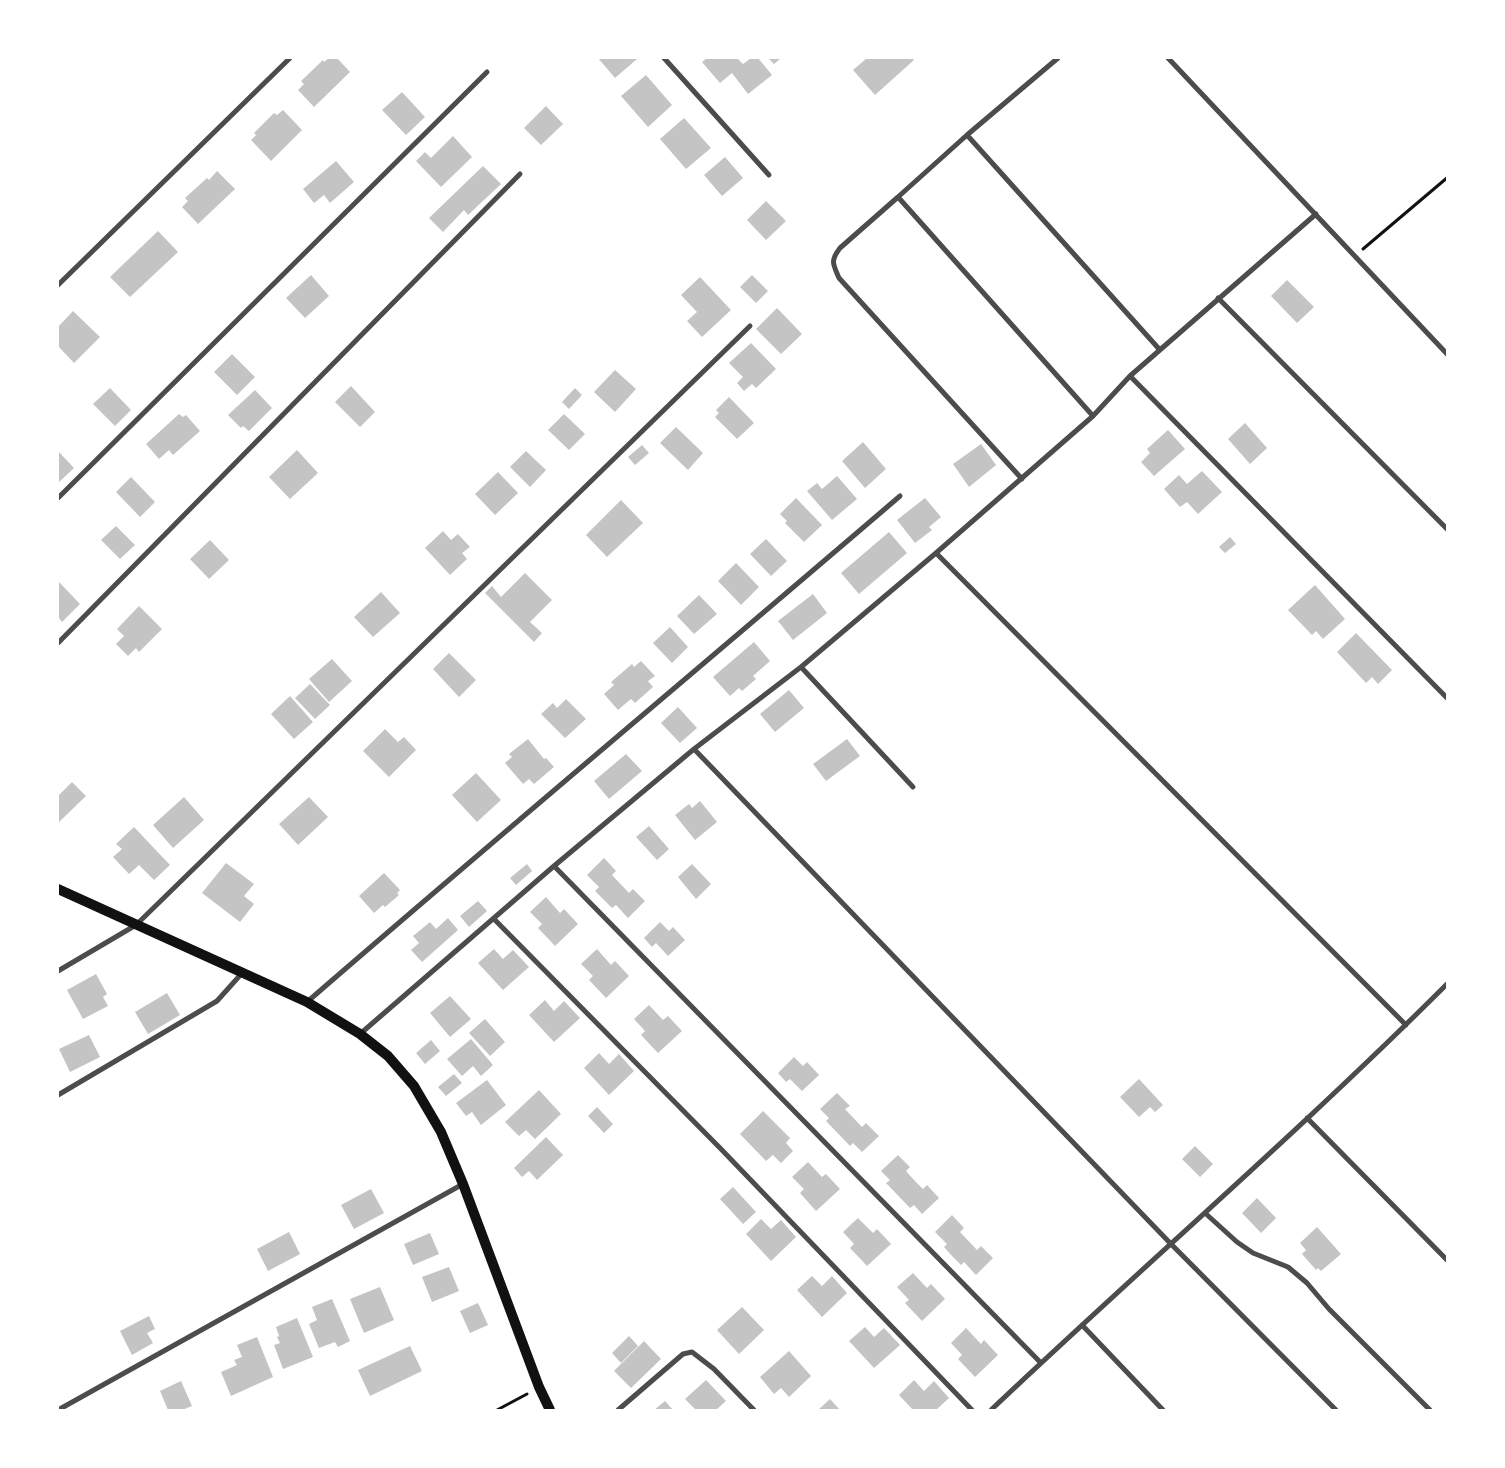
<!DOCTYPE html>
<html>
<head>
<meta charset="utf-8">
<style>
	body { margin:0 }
	#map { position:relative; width:1505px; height:1468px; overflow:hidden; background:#fff; font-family:"Exo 2",sans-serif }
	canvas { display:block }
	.frame { position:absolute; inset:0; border:59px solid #fff; pointer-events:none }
</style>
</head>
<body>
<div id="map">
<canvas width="1505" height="1468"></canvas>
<div class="frame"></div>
</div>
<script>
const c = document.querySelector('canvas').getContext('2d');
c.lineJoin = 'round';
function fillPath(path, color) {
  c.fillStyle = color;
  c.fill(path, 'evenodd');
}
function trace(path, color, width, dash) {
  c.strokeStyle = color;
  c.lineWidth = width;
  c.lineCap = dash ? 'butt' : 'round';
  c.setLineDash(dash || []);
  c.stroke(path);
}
fillPath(new Path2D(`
	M 329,58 L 337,58 L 350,72 L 314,107 L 298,90 L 304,84 L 301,81 L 323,60 L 324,62 Z
	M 598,58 L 636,58 L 637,59 L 615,78 Z
	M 707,58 L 737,58 L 743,64 L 751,58 L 758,58 L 772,75 L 748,94 L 732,73 L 720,83 L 702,62 Z
	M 768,58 L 781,58 L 774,64 Z
	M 867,58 L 911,58 L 914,60 L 875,95 L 853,70 Z
	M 646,75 L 672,105 L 648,127 L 621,96 Z
	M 402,92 L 425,117 L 406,135 L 382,110 Z
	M 546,106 L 563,124 L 541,145 L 524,128 Z
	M 283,110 L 302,130 L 271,161 L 251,140 L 256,135 L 254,133 L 274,113 L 277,115 Z
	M 684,118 L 711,148 L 686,169 L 660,139 Z
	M 453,136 L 472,157 L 441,187 L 416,161 L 425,152 L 431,158 Z
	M 725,157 L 743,178 L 722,196 L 704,175 Z
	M 336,161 L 354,182 L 330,203 L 324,195 L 314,203 L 303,189 Z
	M 483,166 L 501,184 L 468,215 L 464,210 L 443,232 L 429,218 Z
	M 217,171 L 235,189 L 198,224 L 182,207 L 188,201 L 185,198 L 207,178 L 209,180 Z
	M 766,201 L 786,221 L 766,240 L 747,220 Z
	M 158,231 L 178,252 L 130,297 L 110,277 Z
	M 311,275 L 329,296 L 305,318 L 286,298 Z
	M 752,275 L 768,291 L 756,303 L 740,287 Z
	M 700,277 L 731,310 L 702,337 L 687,321 L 697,312 L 681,295 Z
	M 1287,280 L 1314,307 L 1297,323 L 1271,296 Z
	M 777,308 L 802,334 L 781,354 L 756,329 Z
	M 73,311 L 100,337 L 74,363 L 58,346 L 58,327 Z
	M 751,343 L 776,369 L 756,388 L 752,384 L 744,391 L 737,383 L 743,377 L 729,363 Z
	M 232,354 L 255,377 L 237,395 L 214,372 Z
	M 615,370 L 636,389 L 615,412 L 594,392 Z
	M 351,386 L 375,412 L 360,427 L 335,402 Z
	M 110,388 L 131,410 L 115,426 L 93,404 Z
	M 575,388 L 582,395 L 569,409 L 562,402 Z
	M 255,390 L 272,408 L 249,431 L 243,426 L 241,428 L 228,415 Z
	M 729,397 L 754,423 L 737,439 L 715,417 L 719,413 L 716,410 Z
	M 179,414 L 183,417 L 186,415 L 200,431 L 173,455 L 169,450 L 159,459 L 146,444 Z
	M 564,414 L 585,434 L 569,450 L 548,430 Z
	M 1245,423 L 1267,448 L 1250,464 L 1228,439 Z
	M 676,427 L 703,453 L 688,470 L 660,443 Z
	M 1168,430 L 1185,449 L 1154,476 L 1141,462 L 1150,453 L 1147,449 Z
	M 863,442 L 886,469 L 865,488 L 842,461 Z
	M 981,444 L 996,465 L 969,487 L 953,464 Z
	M 642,445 L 649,453 L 635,465 L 628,457 Z
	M 297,450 L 318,473 L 290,499 L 269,477 Z
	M 58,451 L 74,468 L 58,483 Z
	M 526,451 L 546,470 L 530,487 L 510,467 Z
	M 1202,471 L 1222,492 L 1198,514 L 1187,502 L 1180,507 L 1164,489 L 1179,475 L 1187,484 Z
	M 498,472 L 518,493 L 495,515 L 475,494 Z
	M 837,476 L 857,499 L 832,520 L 807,491 L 817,483 L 822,489 Z
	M 131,477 L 155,502 L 140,517 L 116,492 Z
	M 796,498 L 822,525 L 804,542 L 785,523 L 787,521 L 780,514 Z
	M 925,498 L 941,517 L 929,527 L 932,530 L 915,543 L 897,520 Z
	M 621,500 L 643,523 L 607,557 L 586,535 Z
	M 116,526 L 135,545 L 120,559 L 101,540 Z
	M 443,531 L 451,540 L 458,534 L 470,547 L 462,553 L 467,559 L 450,575 L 425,548 Z
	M 889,532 L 907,553 L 859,594 L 841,573 Z
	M 1230,537 L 1236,544 L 1225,553 L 1219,547 Z
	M 766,539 L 787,561 L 771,576 L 750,554 Z
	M 210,540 L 229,560 L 209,579 L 190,559 Z
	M 736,563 L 759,587 L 741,605 L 718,581 Z
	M 525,573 L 552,600 L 530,622 L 542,633 L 534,642 L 485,593 L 492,586 L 501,597 Z
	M 59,582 L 80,604 L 62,622 L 58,617 L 58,584 Z
	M 1315,585 L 1345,619 L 1323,639 L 1316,631 L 1312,635 L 1288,610 Z
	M 381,592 L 400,613 L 373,637 L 354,617 Z
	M 813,594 L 827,613 L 793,640 L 778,621 Z
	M 699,595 L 717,614 L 694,634 L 677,616 Z
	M 139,606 L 162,629 L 139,652 L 136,648 L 128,656 L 116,644 L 124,636 L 117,629 Z
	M 670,627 L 688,647 L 672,663 L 653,643 Z
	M 1356,633 L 1392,670 L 1378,684 L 1372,677 L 1366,683 L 1337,652 Z
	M 754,642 L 770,661 L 753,676 L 756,679 L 742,691 L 739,688 L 730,696 L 713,677 Z
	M 449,653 L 476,680 L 459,697 L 433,669 Z
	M 332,659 L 352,681 L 329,702 L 309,679 Z
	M 641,661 L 655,676 L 648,681 L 653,687 L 635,703 L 631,699 L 618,710 L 604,694 L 614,685 L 611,682 L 632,664 L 634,667 Z
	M 310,684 L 330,705 L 315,719 L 295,698 Z
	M 789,690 L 804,708 L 775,732 L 760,714 Z
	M 290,696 L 313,722 L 294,739 L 271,714 Z
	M 566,699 L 586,719 L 565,738 L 541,714 L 553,703 L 557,708 Z
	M 678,707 L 697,728 L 680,743 L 661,723 Z
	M 385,729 L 398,742 L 404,737 L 416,750 L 389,777 L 363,751 Z
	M 528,739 L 544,759 L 546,758 L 554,767 L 534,784 L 529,779 L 523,784 L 505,763 L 512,757 L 509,754 Z
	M 847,739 L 860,756 L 826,781 L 813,764 Z
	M 626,754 L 642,771 L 609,799 L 594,781 Z
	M 476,773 L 501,800 L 477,822 L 452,795 Z
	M 72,782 L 86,796 L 58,823 L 58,796 Z
	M 184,797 L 204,820 L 173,848 L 153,825 Z
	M 309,797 L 328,817 L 298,845 L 279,824 Z
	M 700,801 L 717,822 L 695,840 L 675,815 L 689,804 L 692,808 Z
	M 649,826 L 669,849 L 657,860 L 636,837 Z
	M 134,827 L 170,865 L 154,880 L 139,865 L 129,874 L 113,857 L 122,849 L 116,844 Z
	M 604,858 L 616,871 L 612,875 L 629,893 L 633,889 L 645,901 L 628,918 L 616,905 L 612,908 L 595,891 L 599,887 L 587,875 Z
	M 226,863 L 254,884 L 244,896 L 254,904 L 240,922 L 202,893 Z
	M 527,864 L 532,871 L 516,885 L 510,878 Z
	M 692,864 L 711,884 L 696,899 L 678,877 Z
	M 384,873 L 400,890 L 397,893 L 399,895 L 385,907 L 383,905 L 374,913 L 359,896 Z
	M 546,897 L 560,913 L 564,909 L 578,924 L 555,946 L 538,928 L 542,924 L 530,912 Z
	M 478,901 L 487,911 L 469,927 L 460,916 Z
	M 448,918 L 458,930 L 422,962 L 411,950 L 419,943 L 413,936 L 430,922 L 436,929 Z
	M 660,922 L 669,931 L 673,927 L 685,940 L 668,956 L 656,943 L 652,947 L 644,938 Z
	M 494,949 L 503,959 L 513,950 L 529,967 L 503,990 L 478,963 Z
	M 597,949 L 611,965 L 615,961 L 629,976 L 606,998 L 589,980 L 593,976 L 581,964 Z
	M 96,974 L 107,994 L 103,997 L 108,1006 L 83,1019 L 67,990 Z
	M 167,993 L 180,1015 L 148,1034 L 135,1012 Z
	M 450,996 L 471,1019 L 450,1037 L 430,1013 Z
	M 545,1000 L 554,1011 L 564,1001 L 580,1018 L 554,1042 L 529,1015 Z
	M 649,1005 L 663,1020 L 668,1016 L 682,1031 L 658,1053 L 641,1035 L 645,1031 L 634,1019 Z
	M 485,1019 L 505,1042 L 490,1056 L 469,1033 Z
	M 89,1035 L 100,1057 L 70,1072 L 59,1049 Z
	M 471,1039 L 493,1065 L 481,1076 L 473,1066 L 462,1076 L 447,1059 Z
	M 431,1040 L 440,1051 L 425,1064 L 416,1053 Z
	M 599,1053 L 609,1064 L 619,1054 L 634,1071 L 609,1095 L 584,1068 Z
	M 794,1057 L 803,1066 L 807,1062 L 819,1075 L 802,1091 L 790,1079 L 786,1082 L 778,1073 Z
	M 454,1074 L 462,1083 L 446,1096 L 438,1087 Z
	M 1139,1079 L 1163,1105 L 1155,1112 L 1150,1107 L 1139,1117 L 1120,1097 Z
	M 487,1080 L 506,1105 L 481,1125 L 472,1112 L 466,1116 L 456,1103 Z
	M 539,1090 L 561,1114 L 535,1139 L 526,1130 L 519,1136 L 505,1122 Z
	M 837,1093 L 850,1106 L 845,1109 L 862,1127 L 866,1123 L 879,1136 L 862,1152 L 853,1143 L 850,1146 L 826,1121 L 829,1118 L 820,1109 Z
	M 597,1107 L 613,1124 L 604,1133 L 588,1116 Z
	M 763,1111 L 790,1138 L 786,1143 L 793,1151 L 781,1163 L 773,1155 L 766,1161 L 740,1134 Z
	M 546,1137 L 563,1155 L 537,1180 L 529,1171 L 522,1177 L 514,1168 Z
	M 1195,1146 L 1213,1164 L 1200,1177 L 1182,1159 Z
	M 898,1155 L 910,1167 L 906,1171 L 914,1180 L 923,1189 L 927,1185 L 939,1198 L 922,1214 L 914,1205 L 910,1208 L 886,1183 L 890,1180 L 881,1171 Z
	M 808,1162 L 822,1177 L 826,1174 L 840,1189 L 816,1211 L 800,1193 L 804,1189 L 792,1177 Z
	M 733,1187 L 756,1212 L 743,1224 L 720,1199 Z
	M 371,1189 L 384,1213 L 354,1229 L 341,1205 Z
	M 1257,1198 L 1276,1218 L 1261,1233 L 1242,1213 Z
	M 952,1215 L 964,1228 L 960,1232 L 977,1250 L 981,1246 L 993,1258 L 976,1275 L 964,1262 L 961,1265 L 953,1257 L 944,1247 L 947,1244 L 935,1232 Z
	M 858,1218 L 873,1233 L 877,1229 L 891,1244 L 867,1266 L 850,1248 L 854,1244 L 843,1232 Z
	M 761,1219 L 771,1229 L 781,1220 L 796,1237 L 771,1261 L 746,1234 Z
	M 1317,1227 L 1341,1254 L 1321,1271 L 1318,1268 L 1316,1270 L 1302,1254 L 1306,1250 L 1300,1243 Z
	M 289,1232 L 300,1254 L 268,1271 L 257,1249 Z
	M 430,1233 L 439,1254 L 413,1265 L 404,1244 Z
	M 449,1267 L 459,1291 L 432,1302 L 422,1277 Z
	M 913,1273 L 927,1288 L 931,1284 L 945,1299 L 922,1321 L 905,1303 L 909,1300 L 897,1287 Z
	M 812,1276 L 822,1286 L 832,1276 L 847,1293 L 822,1317 L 797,1290 Z
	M 380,1287 L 394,1320 L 364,1333 L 350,1299 Z
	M 332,1299 L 350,1341 L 338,1347 L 335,1342 L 319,1348 L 309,1324 L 317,1320 L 312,1307 Z
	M 478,1303 L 488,1325 L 470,1333 L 460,1311 Z
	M 742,1307 L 764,1330 L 739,1354 L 717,1330 Z
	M 149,1316 L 155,1329 L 147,1333 L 153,1343 L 132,1355 L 120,1331 Z
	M 297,1318 L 313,1357 L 283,1369 L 274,1345 L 280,1343 L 277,1337 L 279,1336 L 276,1327 Z
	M 865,1327 L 874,1337 L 884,1328 L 900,1345 L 874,1368 L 849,1341 Z
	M 966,1328 L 981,1344 L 984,1340 L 998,1355 L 975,1377 L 958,1359 L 962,1355 L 951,1343 Z
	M 629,1336 L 638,1346 L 621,1363 L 612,1353 Z
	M 257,1337 L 273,1377 L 231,1396 L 221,1372 L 237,1365 L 234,1360 L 242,1357 L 237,1345 Z
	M 644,1341 L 661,1359 L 631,1388 L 614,1371 Z
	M 410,1346 L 422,1371 L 370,1396 L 358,1370 Z
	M 789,1351 L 811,1376 L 789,1397 L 781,1388 L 774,1394 L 760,1377 Z
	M 706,1380 L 726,1401 L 716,1410 L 696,1410 L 685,1399 Z
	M 914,1380 L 924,1391 L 934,1381 L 949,1398 L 936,1410 L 913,1410 L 899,1395 Z
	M 181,1381 L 192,1406 L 182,1410 L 168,1410 L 160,1391 Z
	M 830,1399 L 840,1410 L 818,1410 Z
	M 665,1401 L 673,1410 L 654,1410 Z`), '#c4c4c4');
trace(new Path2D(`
	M 1363,249 L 1448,177
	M 497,1410 L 527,1394`), '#111', 3);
trace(new Path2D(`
	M 664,58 L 769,175
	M 1168,58 L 1448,355
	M 967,135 L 1160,350
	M 898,197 L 967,135 L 1058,58
	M 58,285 L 290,58
	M 1218,298 L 1448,530
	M 1130,376 L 1448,699
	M 1022,479 L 839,278 C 833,264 830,261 840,248 L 898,197 L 1093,416
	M 58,498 L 487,72
	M 936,553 L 1406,1025
	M 58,643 L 520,174
	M 801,667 L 913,787
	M 694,749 L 1171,1244 L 1336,1410
	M 554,866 L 1041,1363
	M 494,919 L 720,1148 L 972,1410
	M 58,971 L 136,925 L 750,326
	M 307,1002 C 503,832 703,665 900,496
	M 360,1034 L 554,866 L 694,749 L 801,667 L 936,553 L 1093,416 L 1130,376 L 1316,214
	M 58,1095 L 217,1001 L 243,972
	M 1307,1118 L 1448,1261
	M 1205,1213 L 1237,1242 L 1253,1253 L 1288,1267 L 1307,1283 L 1329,1309 L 1430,1410
	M 1082,1325 L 1163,1410
	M 58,1410 L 463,1184
	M 618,1410 L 683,1354 L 692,1352 L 714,1369 L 754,1410
	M 991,1410 C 1142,1267 1300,1131 1448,983`), '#4c4c4c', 5);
trace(new Path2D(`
	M 58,889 L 307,1002 L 360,1034 L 388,1056 L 414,1086 L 441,1132 L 463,1184 L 539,1387 L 550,1410`), '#111', 10);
</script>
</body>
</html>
